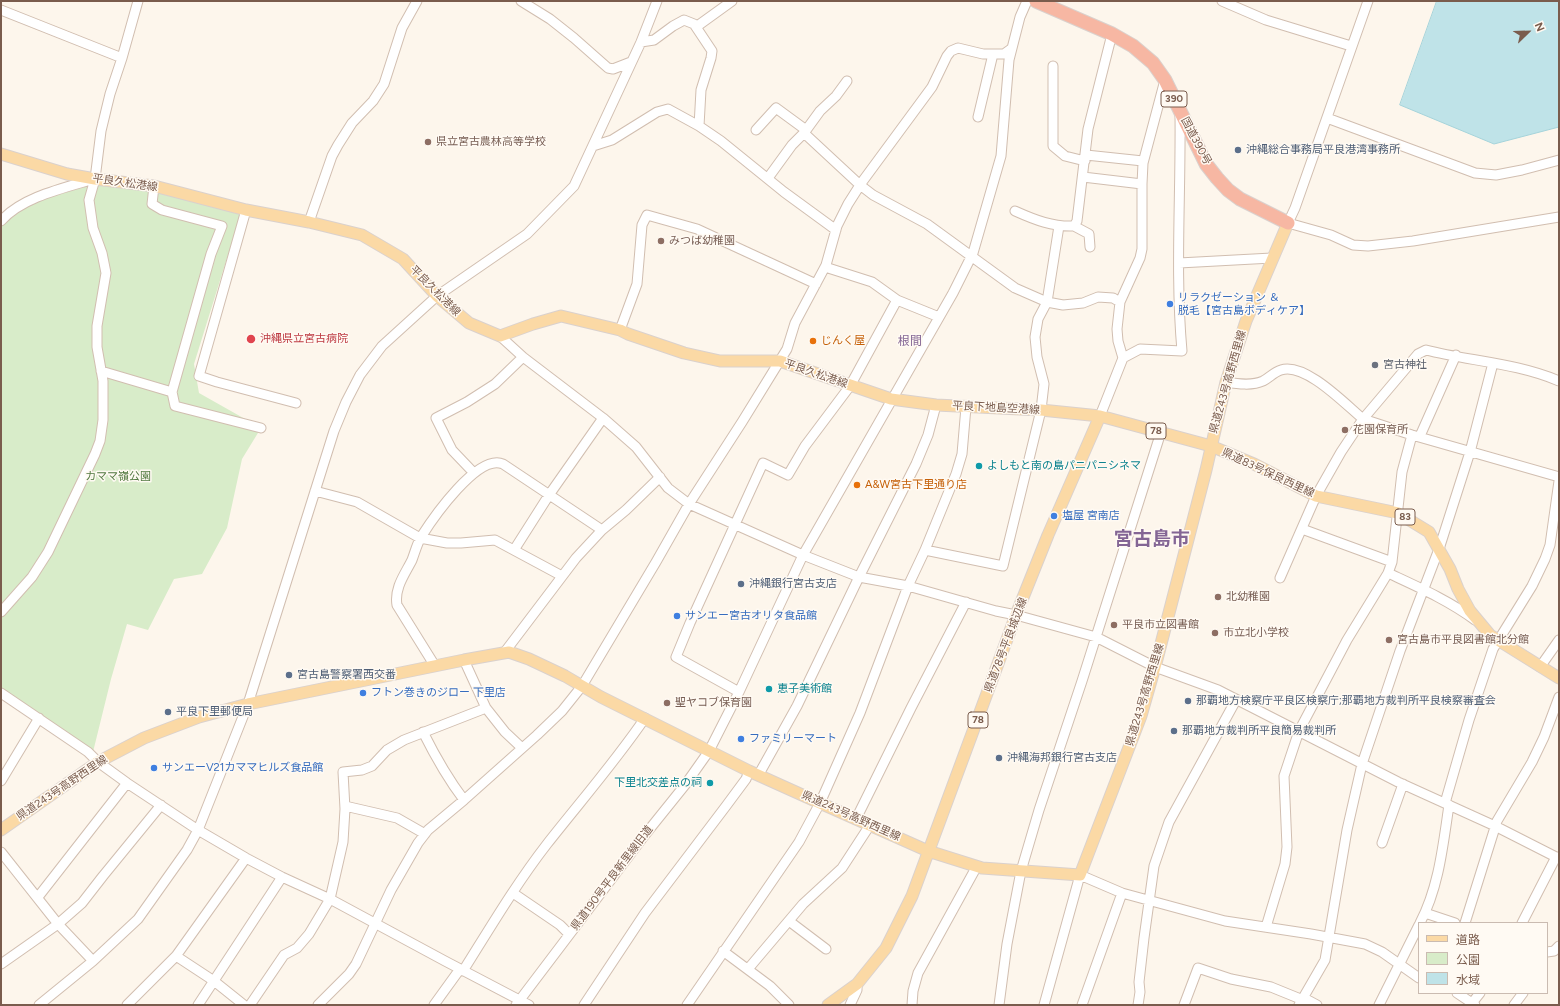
<!DOCTYPE html>
<html>
<head>
<meta charset="utf-8">
<style>
	body { margin:0 }
	#map { position:relative; width:1560px; height:1006px; overflow:hidden; background:#fdf6ec; font-family:Figtree,"Noto Sans JP",sans-serif }
	canvas { display:block }
	.frame { position:absolute; inset:0; border:2px solid #7a5c4d; pointer-events:none }
	.legend { position:absolute; left:1418px; top:922px; width:130px; height:72px; box-sizing:border-box; background:#fffaf3; border:1px solid #cabbb1; margin:0; padding:5px 7px; list-style:none; font-size:12px; color:#7a5c4d }
	.legend li { display:flex; align-items:center; gap:8px; height:20px }
	.legend b { width:20px; border:1px solid #cabbb1 }
	.north { position:absolute; left:1508px; top:12px; width:40px; height:40px; -webkit-text-stroke:3px #fffaf3; paint-order:stroke; rotate:67deg; font-size:11px; font-weight:700; line-height:16px; text-align:center; color:#7a5c4d }
	.north::after { content:''; display:block; margin:auto; width:14px; height:18px; background:#7a5c4d; clip-path:polygon(50% 0,100% 100%,50% 72%,0 100%) }
</style>
</head>
<body>
<div id="map">
<canvas width="1560" height="1006"></canvas>
<div class="frame"></div>
<ul class="legend">
<li><b style="height:5px;background:#fbd9a5"></b>道路</li>
<li><b style="height:11px;background:#d8ecc9"></b>公園</li>
<li><b style="height:11px;background:#bfe3e8"></b>水域</li>
</ul>
<div class="north">N</div>
</div>
<script>
const c = document.querySelector('canvas').getContext('2d');
c.lineJoin = 'round';
function fillPath(path, color) {
  c.fillStyle = color;
  c.fill(path, 'evenodd');
}
function trace(path, color, width, dash) {
  c.strokeStyle = color;
  c.lineWidth = width;
  c.lineCap = dash ? 'butt' : 'round';
  c.setLineDash(dash || []);
  c.stroke(path);
}
function drawText(font, color, halo, rows, align = 'center') {
  c.font = font + ' Figtree,"Noto Sans JP",sans-serif';
  c.lineWidth = 3;
  c.setLineDash([]);
  c.textBaseline = 'middle';
  c.strokeStyle = halo;
  c.fillStyle = color;
  for (const [text, x, y, turn = 0] of rows) {
    c.save();
    c.translate(x, y);
    c.rotate((+turn || 0) * Math.PI / 180);
    c.textAlign = isNaN(turn) ? turn : align;
    if (halo) c.strokeText(text, 0, 0);
    c.fillText(text, 0, 0);
    c.restore();
  }
}
fillPath(new Path2D(`
	M 91,178 L 154,186 L 241,213 L 194,364 L 199,393 L 261,428 L 242,459 L 227,528 L 202,574 L 174,579 L 148,630 L 127,624 L 111,679 L 92,756 L 1,698 L 1,222 L 22,205 L 88,186 Z`), '#d8ecc9');
const water = new Path2D(`
	M 1437,1 L 1559,1 L 1559,127 L 1494,144 L 1400,105 Z`);
fillPath(water, '#bfe3e8');
trace(water, '#a5d3da', 1);
const minor = new Path2D(`
	M 521,1 L 550,19 L 574,38 L 608,68 L 613,69 L 631,62
	M 1222,1 L 1266,20 L 1351,46
	M 1368,1 L 1295,208 L 1288,223 L 1331,235 L 1353,245 L 1368,246 L 1413,241 L 1559,217
	M 1,10 L 122,58
	M 696,27 L 732,1
	M 641,42 L 654,40 L 673,26 L 684,20 L 694,24 L 712,51 L 711,58 L 701,90 L 699,126 L 721,141 L 784,192 L 836,230
	M 1053,66 L 1053,146 L 1065,156 L 1085,161
	M 978,117 L 993,54
	M 1327,118 L 1475,173 L 1496,175 L 1522,170 L 1559,160
	M 756,130 L 776,108 L 806,130
	M 804,133 L 820,111 L 836,96 L 847,81
	M 593,146 L 612,140 L 657,112 L 668,109 L 699,126
	M 1086,155 L 1143,161
	M 1083,177 L 1142,184
	M 768,178 L 792,145 L 804,133 L 860,185 L 873,195 L 927,224 L 1015,288 L 1047,302 L 1063,305 L 1083,303 L 1098,297 L 1113,298 L 1120,302
	M 154,186 L 152,204 L 162,210 L 222,226 L 211,254 L 172,392
	M 246,210 L 199,376 L 217,382 L 296,403
	M 1015,211 C 1035,220 1053,227 1074,226 L 1077,221 L 1088,129 L 1112,34
	M 1,221 C 22,197 64,188 94,179
	M 309,222 L 332,156 L 338,145 L 352,123 L 373,101 L 384,84 L 402,28 L 417,1
	M 1074,226 L 1089,234 L 1090,247
	M 1179,263 L 1272,258
	M 825,267 L 872,282 L 897,300 L 939,317
	M 620,330 L 637,284 L 642,225 L 647,215 L 697,229 L 816,284
	M 500,336 L 523,357 L 603,418 L 636,447 L 668,488 L 689,504 L 803,555 L 859,577 L 908,586 L 996,611 L 1016,615 L 1096,637 L 1155,667 L 1218,690 L 1398,782 L 1495,826 L 1556,857 L 1559,857
	M 1123,358 L 1140,349 L 1182,351 C 1175,273 1181,194 1180,115
	M 101,371 L 172,392 L 175,406 L 261,428
	M 1226,382 C 1238,384 1252,386 1263,381 C 1269,378 1274,372 1281,370 C 1305,362 1345,404 1363,419 L 1412,435 L 1559,477
	M 1100,416 L 1123,358 L 1118,341 L 1117,329 L 1120,302 L 1140,258 L 1142,249 L 1142,184 L 1143,163 L 1165,80
	M 1420,436 L 1456,355
	M 473,472 L 452,450 L 436,418 L 467,402 L 495,384 L 523,357
	M 315,491 L 357,502 L 420,538 L 447,543 L 461,543 L 495,540 L 562,576
	M 1302,529 L 1392,562
	M 514,550 L 549,495 L 603,418
	M 925,550 L 1003,566 L 1041,410 L 1044,384 L 1037,357 L 1035,337 L 1038,319 L 1047,302 L 1059,226
	M 1388,573 C 1418,587 1448,600 1475,620
	M 1280,578 L 1316,496 L 1341,452 L 1363,419 L 1418,354 L 1426,350 C 1469,361 1517,363 1559,381
	M 1,612 L 32,577 L 48,552 L 95,454 L 100,441 L 103,420 L 103,381 L 97,347 L 97,326 L 106,273 L 102,253 L 93,228 L 89,200 L 95,179 L 101,131 L 110,94 L 122,58 L 138,1
	M 504,653 L 576,558 L 602,530 L 626,510 L 660,477
	M 464,660 L 486,708 L 505,732 L 522,748
	M 435,666 L 397,605 C 394,588 405,574 412,560 C 415,552 417,544 421,537 C 433,518 478,453 503,464 L 602,530
	M 1540,667 L 1559,640
	M 739,692 L 676,657 L 690,623 L 763,463 L 788,475 L 805,446 L 850,386 L 897,300
	M 1,693 L 88,752 L 98,762 L 127,783 L 198,830 L 246,858 L 282,877 L 330,899 L 445,961 L 529,1005
	M 423,732 C 435,756 448,779 464,800
	M 759,774 L 797,706 L 859,577 L 916,464 L 928,435 L 936,405
	M 1,781 L 39,718
	M 1445,803 L 1469,720 L 1493,649 L 1532,586 L 1545,559 L 1550,545 L 1559,481
	M 345,806 L 397,818 L 425,834
	M 856,819 L 911,708 L 966,602
	M 1382,843 L 1403,784
	M 1,852 L 58,924 L 93,961
	M 513,893 L 560,925 L 569,934
	M 38,897 L 127,783
	M 1425,913 L 1455,923
	M 789,921 L 826,949
	M 1420,923 C 1439,887 1443,845 1449,805
	M 1465,923 L 1497,821 L 1532,762 L 1544,737 L 1559,697
	M 1522,923 L 1556,857
	M 1266,927 L 1285,864 L 1287,847 L 1284,776 L 1299,731 L 1347,640 L 1388,573 L 1392,562 L 1402,472 L 1412,435
	M 723,951 L 770,986 L 789,1005
	M 1547,952 L 1554,951 L 1559,946
	M 176,956 L 214,981 L 244,1005
	M 1,964 L 58,924 L 82,903 L 103,876 L 161,805
	M 748,969 L 803,904 L 842,868 L 870,825
	M 463,971 C 490,928 516,884 547,844 C 580,802 615,762 645,718
	M 1457,993 L 1475,1005
	M 1304,998 L 1317,1005
	M 1472,1003 L 1480,993
	M 39,1005 L 93,961 L 138,919 L 187,850 L 198,830 L 248,704 L 334,431 L 346,402 L 360,375 L 382,346 L 437,296 L 527,234 L 574,186 L 641,42 L 657,1
	M 127,1005 L 176,956 L 246,858
	M 198,1005 L 282,877
	M 250,1005 L 284,955 L 297,948 L 309,934 L 330,899 L 343,842 L 345,809 L 343,772 L 362,770 L 372,766 L 387,750 L 404,740 L 486,708
	M 318,1005 L 349,974 L 356,964 L 391,890 L 418,843 L 428,830 L 464,800 L 537,735 L 562,711 L 582,686 L 656,562 L 689,504 L 742,422 L 787,349 L 795,323 L 826,265 L 837,226 L 848,204 L 862,182 L 932,87 L 947,56 L 951,51 L 958,48 L 983,54 L 1004,54 L 1011,49
	M 434,1005 L 460,969
	M 516,1005 L 644,836 L 685,785 L 709,751 L 739,692 L 803,555 L 953,293 L 973,253 L 1001,156 L 1009,60 L 1020,17 L 1027,1
	M 584,1005 L 645,913 L 726,806 L 746,779 L 749,771
	M 687,1005 L 799,842 L 820,803 L 860,713 L 908,586 L 925,550 L 956,474 L 962,454 L 966,407
	M 850,1005 L 857,990 L 857,984
	M 912,1005 L 913,991 L 918,973 L 977,866
	M 999,1005 L 1007,944 L 1021,871 L 1039,810 L 1082,681 L 1161,432
	M 1044,1005 L 1080,875 L 1122,893 L 1225,921 L 1311,934 L 1365,944 L 1382,952 L 1419,978
	M 1082,1005 L 1122,893
	M 1138,1005 L 1140,992 L 1139,982 L 1144,938 L 1154,866 L 1169,822 L 1236,700
	M 1184,1005 L 1198,968 L 1231,979 L 1271,987 L 1303,1000
	M 1299,1005 L 1325,960 L 1347,830 L 1362,764 L 1400,651 L 1439,549 L 1470,452 L 1493,363
	M 1379,1005 L 1419,925
	M 1514,1005 L 1523,993`);
const major = new Path2D(`
	M 1,154 L 67,174 L 95,179 L 154,186 L 246,210 L 309,222 L 362,235 L 403,259 L 437,296 L 469,323 L 500,336 L 533,324 L 561,316 L 620,330 L 628,334 L 684,353 L 720,361 L 780,361 L 891,399 L 936,405 L 1041,410 L 1100,416 L 1211,446 L 1254,464 L 1316,496 L 1398,513 L 1429,532 L 1450,569 L 1458,589 L 1470,611 L 1490,635 L 1559,678
	M 1,830 L 98,762 L 144,738 L 199,717 L 248,704 L 464,660 L 509,652 L 529,659 L 565,676 L 601,697 L 749,771 L 820,803 L 928,851 L 982,868 L 1080,875 L 1141,716 L 1155,667 L 1206,470 L 1226,382 L 1246,321 L 1288,223
	M 828,1005 L 857,984 L 886,948 L 912,896 L 1016,615 L 1048,535 L 1100,416`);
const highway = new Path2D(`
	M 1036,1 L 1112,34 L 1133,46 L 1153,63 L 1165,80 L 1206,164 L 1217,178 L 1228,190 L 1240,199 L 1288,223`);
trace(minor, '#d1beb0', 11);
trace(major, '#dad1cd', 13);
trace(highway, '#dad1cd', 15);
trace(minor, '#fff', 9);
trace(major, '#fbd9a5', 11);
trace(highway, '#f7b7a3', 13);
for (const [x, y, r, color] of [
	[428,142,4,"#8d6e63"],
	[1238,150,4,"#5c6f8a"],
	[661,241,4,"#8d6e63"],
	[1170,304,4,"#3f7fe0"],
	[251,339,5,"#e0444e"],
	[813,341,4,"#e8710a"],
	[1375,365,4,"#6b7280"],
	[1345,430,4,"#8d6e63"],
	[979,466,4,"#0f9aa8"],
	[857,485,4,"#e8710a"],
	[1054,516,4,"#3f7fe0"],
	[741,584,4,"#5c6f8a"],
	[1218,597,4,"#8d6e63"],
	[677,616,4,"#3f7fe0"],
	[1114,625,4,"#8d6e63"],
	[1215,633,4,"#8d6e63"],
	[1389,640,4,"#8d6e63"],
	[289,675,4,"#5c6f8a"],
	[769,689,4,"#0f9aa8"],
	[363,693,4,"#3f7fe0"],
	[1188,701,4,"#5c6f8a"],
	[667,703,4,"#8d6e63"],
	[168,712,4,"#5c6f8a"],
	[1174,731,4,"#5c6f8a"],
	[741,739,4,"#3f7fe0"],
	[999,758,4,"#5c6f8a"],
	[154,768,4,"#3f7fe0"],
	[710,783,4,"#0f9aa8"]
]) {
  const dot = new Path2D();
  dot.arc(x, y, r, 0, 2 * Math.PI);
  c.fillStyle = color;
  c.fill(dot);
  trace(dot, '#fffaf3', 1.5);
}
for (const [x, y, w] of [
	[1174,99,26],
	[1156,431,20],
	[1405,517,20],
	[978,720,20]
]) {
  const box = new Path2D();
  box.roundRect(x - w / 2, y - 8, w, 16, 3);
  c.fillStyle = '#fffaf3';
  c.fill(box);
  trace(box, '#7a5c4d', 1);
}
drawText('bold 10px', '#7a5c4d', null, [
	["390",1174,99],
	["78",1156,431],
	["83",1405,517],
	["78",978,720]
]);
drawText('11px', '#7a5c4d', '#fffaf3', [
	["国道390号",1196,141,62],
	["平良久松港線",125,183,8],
	["平良久松港線",435,291,45],
	["平良久松港線",816,374,19],
	["県道243号高野西里線",1228,382,-74],
	["平良下地島空港線",996,408,3],
	["県道83号保良西里線",1268,473,25],
	["県道78号平良城辺線",1006,645,-69],
	["県道243号高野西里線",1145,695,-73],
	["県道243号高野西里線",62,788,-34],
	["県道243号高野西里線",851,816,24],
	["県道190号平良新里線旧道",612,878,-53]
]);
drawText('11px', '#785e54', '#fffaf3', [
	["県立宮古農林高等学校",436,142],
	["みつば幼稚園",669,241],
	["花園保育所",1353,430],
	["北幼稚園",1226,597],
	["平良市立図書館",1122,625],
	["市立北小学校",1223,633],
	["宮古島市平良図書館北分館",1397,640],
	["聖ヤコブ保育園",675,703]
], 'left');
drawText('11px', '#4e5e75', '#fffaf3', [
	["沖縄総合事務局平良港湾事務所",1246,150],
	["沖縄銀行宮古支店",749,584],
	["宮古島警察署西交番",297,675],
	["那覇地方検察庁平良区検察庁;那覇地方裁判所平良検察審査会",1196,701],
	["平良下里郵便局",176,712],
	["那覇地方裁判所平良簡易裁判所",1182,731],
	["沖縄海邦銀行宮古支店",1007,758]
], 'left');
drawText('11px', '#366cbe', '#fffaf3', [
	["リラクゼーション ＆",1178,298],
	["脱毛【宮古島ボディケア】",1178,311],
	["塩屋 宮南店",1062,516],
	["サンエー宮古オリタ食品館",685,616],
	["フトン巻きのジロー 下里店",371,693],
	["ファミリーマート",749,739],
	["サンエーV21カママヒルズ食品館",162,768]
], 'left');
drawText('11px', '#be3a42', '#fffaf3', [
	["沖縄県立宮古病院",260,339]
], 'left');
drawText('11px', '#c56008', '#fffaf3', [
	["じんく屋",821,341],
	["A&W宮古下里通り店",865,485]
], 'left');
drawText('11px', '#5b616d', '#fffaf3', [
	["宮古神社",1383,365]
], 'left');
drawText('11px', '#0d838f', '#fffaf3', [
	["よしもと南の島パニパニシネマ",987,466],
	["恵子美術館",777,689],
	["下里北交差点の祠",702,783,"right"]
], 'left');
drawText('11px', '#537a41', '#fffaf3', [
	["カママ嶺公園",118,477]
]);
drawText('12px', '#846695', '#fffaf3', [
	["根間",910,341]
]);
drawText('bold 19px', '#846695', '#fffaf3', [
	["宮古島市",1152,539]
]);
</script>
</body>
</html>
